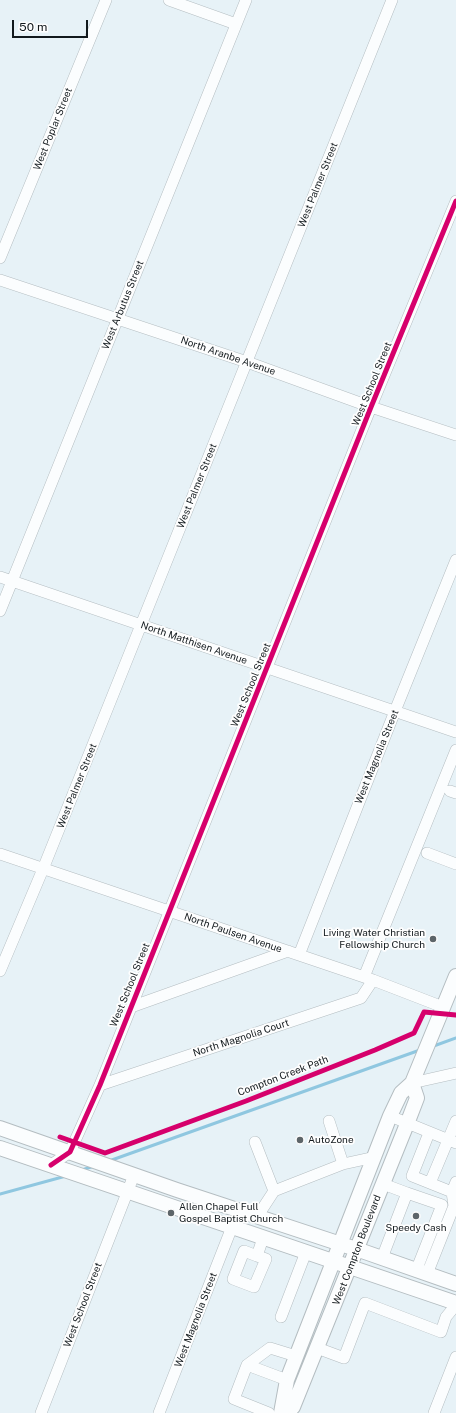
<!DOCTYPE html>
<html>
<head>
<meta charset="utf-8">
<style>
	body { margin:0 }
	#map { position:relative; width:456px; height:1413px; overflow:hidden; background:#e7f2f7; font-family:"Public Sans",sans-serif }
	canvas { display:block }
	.scale { position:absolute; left:12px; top:20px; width:76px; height:18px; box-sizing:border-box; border:2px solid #12191d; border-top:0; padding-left:5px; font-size:12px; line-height:14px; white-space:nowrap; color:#12191d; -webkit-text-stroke:3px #fefefe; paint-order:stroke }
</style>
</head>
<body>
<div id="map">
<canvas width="456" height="1413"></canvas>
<div class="scale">50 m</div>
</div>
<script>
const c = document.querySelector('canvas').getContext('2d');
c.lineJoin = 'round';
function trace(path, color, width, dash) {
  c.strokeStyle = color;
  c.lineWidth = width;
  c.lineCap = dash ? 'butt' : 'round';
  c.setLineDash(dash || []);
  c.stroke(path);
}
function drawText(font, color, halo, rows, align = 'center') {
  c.font = font + ' "Public Sans",sans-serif';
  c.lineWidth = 3.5;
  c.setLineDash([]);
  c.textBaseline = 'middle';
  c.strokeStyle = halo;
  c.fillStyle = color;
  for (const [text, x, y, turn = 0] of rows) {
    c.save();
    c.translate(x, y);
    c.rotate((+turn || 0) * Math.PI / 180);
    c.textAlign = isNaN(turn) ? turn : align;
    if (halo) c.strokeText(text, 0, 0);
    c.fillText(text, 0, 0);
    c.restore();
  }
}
trace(new Path2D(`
	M 431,1047 L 456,1038
	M 109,1161 L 420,1050
	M 82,1170 L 94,1166
	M 0,1194 L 66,1176`), '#8fc7e0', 3);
const minor = new Path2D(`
	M 169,0 L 236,24
	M 0,258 L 106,0
	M 0,280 L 247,362 L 371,407 L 456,435
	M 0,577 L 456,732
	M 0,611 L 246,0
	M 450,791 L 456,793
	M 427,853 L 456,864
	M 0,854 L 373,980 L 443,1007
	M 299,955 L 395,711 L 456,560
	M 0,971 L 43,869 L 392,0
	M 364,977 L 456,750
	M 131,1007 L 288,951
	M 412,1083 L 456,1073
	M 100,1085 L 361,998 L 373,980
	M 390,1116 L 456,1143
	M 329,1121 L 343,1164
	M 429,1133 L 412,1176 L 452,1192
	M 255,1142 L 274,1191
	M 51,1165 L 70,1152 L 100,1085 L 371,407 L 456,201
	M 430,1183 L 456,1121
	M 407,1193 L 442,1205 L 416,1271
	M 257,1217 L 274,1191 L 343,1164 L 375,1157
	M 257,1256 L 266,1259 L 254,1287 L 233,1279 L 244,1251 L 257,1256 L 263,1238
	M 382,1258 L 407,1193 L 383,1184
	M 427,1274 L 454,1206 L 452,1192 L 456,1182
	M 281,1317 L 306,1252
	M 317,1348 L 344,1358 L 365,1303 L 441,1332 L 446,1317 L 456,1305
	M 247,1365 L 270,1348 L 296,1356
	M 41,1413 L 134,1175
	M 159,1413 L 232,1227
	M 269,1413 L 234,1399 L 247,1365 L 287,1380
	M 434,1413 L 456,1357`);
const major = new Path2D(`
	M 0,1128 L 177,1190 L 362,1251 L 456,1284
	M 0,1148 L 456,1303
	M 281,1413 L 287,1380 L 390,1116 L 401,1093 L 412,1083 L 456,976
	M 286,1413 L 293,1407 L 407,1124 L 417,1098 L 412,1083`);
trace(minor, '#b4bdc1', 12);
trace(major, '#b4bdc1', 16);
trace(minor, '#fbfdfe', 11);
trace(major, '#fbfdfe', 14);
trace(new Path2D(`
	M 60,1137 L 105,1153 L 246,1101 L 375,1050 L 414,1033 L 424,1012 L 456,1015
	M 51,1165 L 70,1152 L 100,1085 L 371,407 L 456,201`), '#d6006c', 5);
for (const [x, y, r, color] of [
	[433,939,4,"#5d6569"],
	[300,1140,4,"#5d6569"],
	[171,1213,4,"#5d6569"],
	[416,1216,4,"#5d6569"]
]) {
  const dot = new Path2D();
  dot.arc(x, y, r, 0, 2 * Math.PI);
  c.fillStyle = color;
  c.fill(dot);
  trace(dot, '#fefefe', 1.5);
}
drawText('10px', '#12191d', '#fefefe', [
	["West Poplar Street",53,129,-68],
	["West Palmer Street",318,185,-68],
	["West Arbutus Street",123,305,-68],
	["North Aranbe Avenue",228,356,19],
	["West School Street",372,384,-68],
	["West Palmer Street",197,486,-68],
	["North Matthisen Avenue",194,643,19],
	["West School Street",251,685,-68],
	["West Magnolia Street",377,757,-68],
	["West Palmer Street",77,786,-68],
	["North Paulsen Avenue",233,933,19],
	["West School Street",130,985,-68],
	["North Magnolia Court",241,1038,-18],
	["Compton Creek Path",283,1076,-21],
	["West Compton Boulevard",357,1250,-69],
	["West School Street",83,1305,-69],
	["West Magnolia Street",196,1320,-69]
]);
drawText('10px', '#12191d', '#fefefe', [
	["Living Water Christian",425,933,"right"],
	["Fellowship Church",425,945,"right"],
	["AutoZone",308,1140],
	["Allen Chapel Full",179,1207],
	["Gospel Baptist Church",179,1219],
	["Speedy Cash",416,1228,"center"]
], 'left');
</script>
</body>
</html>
